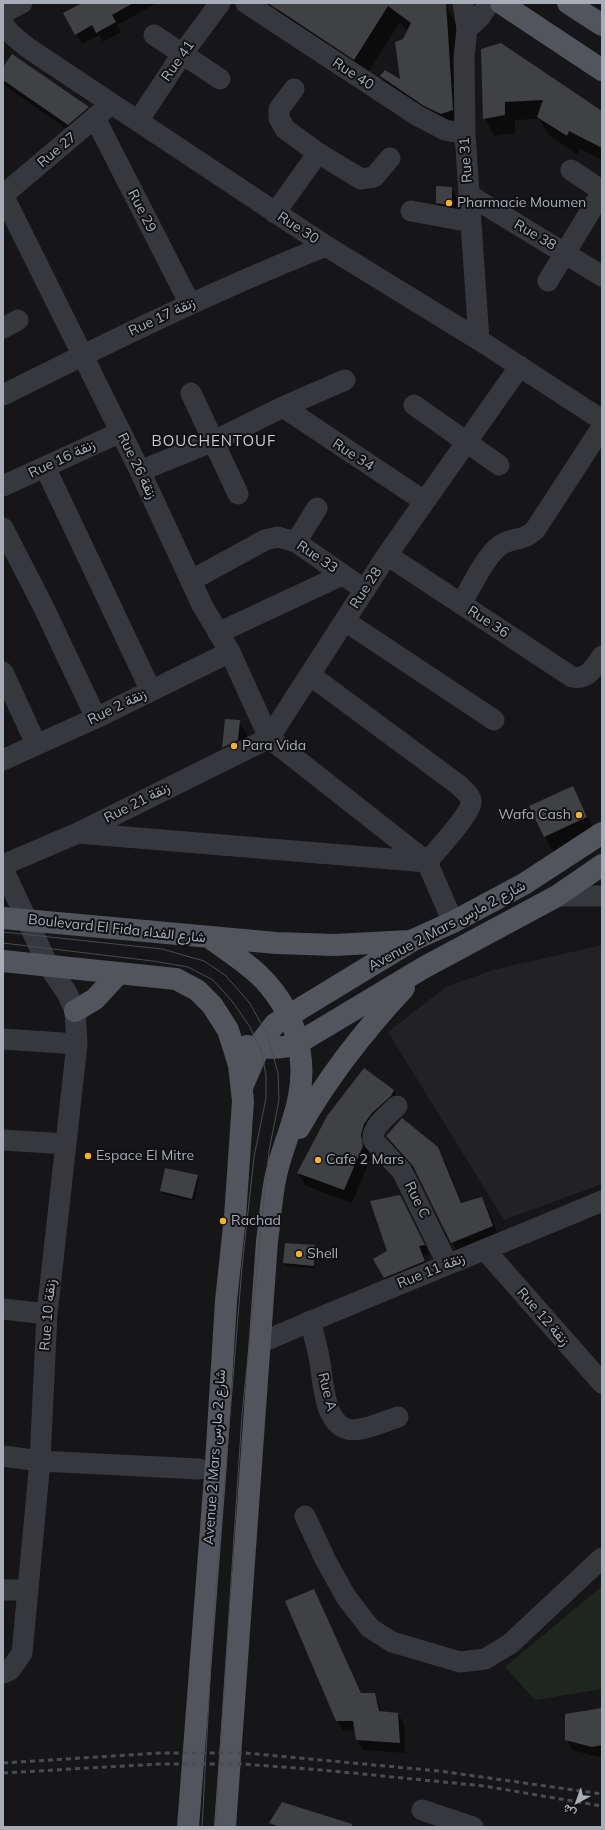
<!DOCTYPE html>
<html>
<head>
<meta charset="utf-8">
<style>
	body { margin:0 }
	#map { position:relative; width:605px; height:1830px; overflow:hidden; background:#161618; font-family:Mulish,Vazirmatn,sans-serif }
	canvas { display:block }
	.frame { position:absolute; inset:0; border:4px solid #a8adb8; pointer-events:none }
	.north { position:absolute; left:557px; top:1782px; width:40px; height:40px; -webkit-text-stroke:3px #111113; paint-order:stroke; rotate:221deg; font-size:11px; font-weight:700; line-height:16px; text-align:center; color:#a8adb8 }
	.north::after { content:''; display:block; margin:auto; width:14px; height:18px; background:#a8adb8; clip-path:polygon(50% 0,100% 100%,50% 72%,0 100%) }
</style>
</head>
<body>
<div id="map">
<canvas width="605" height="1830"></canvas>
<div class="frame"></div>
<div class="north">ش</div>
</div>
<script>
const c = document.querySelector('canvas').getContext('2d');
c.lineJoin = 'round';
function fillPath(path, color) {
  c.fillStyle = color;
  c.fill(path, 'evenodd');
}
function trace(path, color, width, dash) {
  c.strokeStyle = color;
  c.lineWidth = width;
  c.lineCap = dash ? 'butt' : 'round';
  c.setLineDash(dash || []);
  c.stroke(path);
}
function drawText(font, color, halo, rows, align = 'center') {
  c.font = font + ' Mulish,Vazirmatn,sans-serif';
  c.lineWidth = 4;
  c.setLineDash([]);
  c.textBaseline = 'middle';
  c.strokeStyle = halo;
  c.fillStyle = color;
  for (const [text, x, y, turn = 0] of rows) {
    c.save();
    c.translate(x, y);
    c.rotate((+turn || 0) * Math.PI / 180);
    c.textAlign = isNaN(turn) ? turn : align;
    if (halo) c.strokeText(text, 0, 0);
    c.fillText(text, 0, 0);
    c.restore();
  }
}
fillPath(new Path2D(`
	M 602,945 L 602,1184 L 504,1220 L 388,1032 L 446,987 L 493,970 Z`), '#222225');
fillPath(new Path2D(`
	M 602,1586 L 602,1689 L 535,1700 L 505,1667 Z`), '#1e261f');
fillPath(new Path2D(`
	M 84,3 L 157,3 L 117,25 L 121,32 L 103,42 L 99,35 L 82,44 L 64,14 Z
	M 281,3 L 442,3 L 445,5 L 456,23 L 463,128 L 391,95 L 381,76 L 401,81 L 404,40 L 408,31 L 400,22 L 365,77 L 288,27 L 277,8 Z
	M 482,49 L 602,113 L 602,160 L 580,149 L 577,154 L 549,135 L 539,119 L 515,120 L 515,133 L 495,136 L 484,118 Z
	M 3,68 L 88,108 L 93,118 L 74,134 L 4,85 Z
	M 451,188 L 462,206 L 462,224 L 448,221 L 437,203 Z
	M 226,720 L 239,721 L 249,739 L 233,765 L 223,748 Z
	M 572,787 L 597,835 L 555,855 L 545,837 Z
	M 394,1091 L 401,1104 L 368,1149 L 370,1160 L 352,1203 L 306,1186 L 298,1173 Z
	M 387,1136 L 437,1148 L 445,1161 L 462,1203 L 482,1198 L 489,1212 L 500,1239 L 459,1256 L 419,1176 L 394,1149 Z
	M 166,1169 L 197,1176 L 199,1179 L 194,1201 L 163,1194 L 161,1191 Z
	M 400,1196 L 430,1255 L 424,1256 L 430,1271 L 391,1287 L 375,1260 L 388,1251 Z
	M 315,1246 L 316,1249 L 315,1268 L 286,1266 L 284,1263 Z
	M 314,1590 L 362,1694 L 374,1694 L 382,1712 L 398,1714 L 404,1724 L 405,1753 L 363,1750 L 357,1740 L 356,1730 L 343,1731 L 337,1720 Z
	M 602,1708 L 602,1756 L 598,1757 L 572,1750 L 566,1739 Z
	M 270,1823 L 332,1827 L 272,1827 Z`), '#0007');
fillPath(new Path2D(`
	M 82,3 L 133,3 L 112,15 L 116,22 L 96,33 L 92,25 L 75,35 L 63,13 Z
	M 268,3 L 446,3 L 453,110 L 441,114 L 424,106 L 380,76 L 385,70 L 400,79 L 395,42 L 403,39 L 411,23 L 388,6 L 354,60 Z
	M 501,43 L 602,111 L 602,148 L 569,131 L 567,136 L 537,117 L 543,100 L 505,102 L 505,115 L 483,119 L 481,49 Z
	M 12,54 L 89,107 L 68,125 L 3,80 L 3,67 Z
	M 436,186 L 452,187 L 452,206 L 436,203 Z
	M 225,719 L 240,720 L 238,740 L 222,748 Z
	M 573,786 L 587,817 L 544,837 L 529,806 Z
	M 364,1068 L 394,1090 L 391,1096 L 372,1113 L 364,1124 L 361,1135 L 363,1146 L 344,1190 L 297,1173 L 327,1116 Z
	M 402,1118 L 438,1147 L 461,1203 L 482,1197 L 493,1226 L 451,1243 L 413,1166 L 386,1136 Z
	M 165,1168 L 198,1175 L 192,1199 L 160,1191 Z
	M 400,1195 L 425,1245 L 419,1246 L 425,1261 L 384,1278 L 373,1259 L 387,1251 L 370,1201 Z
	M 285,1243 L 315,1245 L 314,1266 L 283,1263 Z
	M 314,1589 L 361,1693 L 375,1693 L 379,1711 L 398,1713 L 400,1743 L 356,1740 L 353,1721 L 336,1721 L 285,1601 Z
	M 602,1708 L 602,1745 L 592,1747 L 565,1740 L 565,1714 Z
	M 282,1802 L 352,1824 L 352,1827 L 279,1827 L 269,1823 Z`), '#404145');
trace(new Path2D(`
	M 246,3 L 418,116 L 445,130 L 465,134
	M 463,3 L 467,29 L 464,57 L 465,134 L 479,340
	M 3,13 L 22,3
	M 3,24 L 10,33 L 28,48 L 326,246 L 479,340 L 602,420
	M 467,29 L 480,17 L 489,3
	M 154,35 L 220,79
	M 294,89 L 279,109 L 279,118 L 285,129 L 318,153 L 361,179 L 374,177 L 390,158
	M 95,118 L 190,304
	M 138,121 L 183,53 L 220,3
	M 571,170 L 602,191
	M 3,195 L 140,471 L 202,605 L 230,652 L 269,738 L 427,862 L 453,922
	M 3,195 L 105,109
	M 469,195 L 602,276
	M 411,211 L 471,222
	M 275,213 L 318,153
	M 548,281 L 602,192
	M 3,328 L 18,320
	M 191,393 L 238,494
	M 3,395 C 109,342 215,290 326,246
	M 414,405 L 499,465
	M 283,407 L 424,501
	M 45,467 L 151,691
	M 140,471 L 214,441 L 283,407 L 345,380
	M 3,486 L 121,432
	M 3,528 L 44,608 L 96,718
	M 296,542 L 317,508
	M 387,555 L 572,677 C 588,680 594,668 602,656
	M 192,580 L 265,540 L 278,537 L 296,542 L 365,590
	M 461,604 C 471,588 487,551 504,543 C 517,537 523,541 535,530 L 602,427
	M 345,621 L 494,720
	M 218,633 L 342,575
	M 3,672 L 36,744
	M 269,738 L 387,555 L 520,366
	M 3,760 L 96,718 L 230,652
	M 78,833 L 427,862 C 435,852 470,815 471,803 C 472,796 464,791 460,786 L 310,675
	M 3,865 L 78,833 L 269,738
	M 3,869 L 48,965 L 67,993 L 75,1011 L 77,1044 L 47,1314 L 40,1461 L 22,1653 L 10,1670 L 3,1673
	M 557,896 L 602,896
	M 3,1039 L 77,1044
	M 397,1106 C 388,1115 371,1127 373,1140 L 402,1171 L 447,1263
	M 3,1140 L 66,1144
	M 485,1250 L 602,1383
	M 3,1309 L 47,1314
	M 310,1321 C 313,1333 317,1345 319,1357 C 323,1377 323,1422 347,1429 C 359,1433 386,1421 398,1417
	M 260,1343 C 373,1294 488,1249 602,1201
	M 3,1456 L 40,1461 L 199,1469
	M 305,1516 L 325,1559 L 346,1597 L 370,1628 L 392,1642 L 460,1662 L 485,1659 L 510,1644 L 602,1558
	M 3,1590 L 27,1590
	M 422,1810 L 473,1827`), '#37383d', 21);
trace(new Path2D(`
	M 501,3 L 602,70
	M 568,3 L 602,25
	M 3,918 L 276,943 L 334,945 L 410,941
	M 210,938 C 227,950 244,961 259,975 C 291,1006 308,1051 299,1096 C 294,1125 280,1152 275,1180 C 271,1200 270,1221 267,1241 L 225,1827
	M 3,961 L 176,979 L 197,990 L 212,1005 L 228,1030 L 239,1065 L 243,1101 L 235,1217 L 226,1301 L 216,1463 L 188,1827
	M 75,1011 L 95,999 L 119,973
	M 247,1046 C 266,1048 280,1050 298,1043 L 423,968 L 557,896 L 602,865
	M 242,1087 L 262,1041 L 275,1024 L 413,940 L 453,922 L 524,884 L 602,833
	M 299,1128 C 328,1077 364,1031 404,988`), '#53555c', 22);
trace(new Path2D(`
	M 3,932 L 162,949 L 204,961 L 225,975 L 249,1002 L 267,1034 L 278,1073 L 279,1100 L 269,1151 L 242,1415 L 215,1827
	M 3,943 L 153,961 L 188,967 L 213,980 L 232,1001 L 250,1027 L 262,1053 L 266,1076 L 266,1098 L 254,1157 L 242,1267 L 213,1625 L 202,1827`), '#4a4c52', 1);
trace(new Path2D(`
	M 3,1763 L 160,1753 L 246,1753 L 439,1771 L 602,1794
	M 3,1773 L 159,1764 L 243,1764 L 322,1770 L 484,1786 L 602,1806`), '#4a4c52', 3, [5, 4]);
for (const [x, y, r, color] of [
	[449,203,4,"#f2b134"],
	[234,746,4,"#f2b134"],
	[579,815,4,"#f2b134"],
	[88,1156,4,"#f2b134"],
	[318,1160,4,"#f2b134"],
	[223,1221,4,"#f2b134"],
	[299,1254,4,"#f2b134"]
]) {
  const dot = new Path2D();
  dot.arc(x, y, r, 0, 2 * Math.PI);
  c.fillStyle = color;
  c.fill(dot);
  trace(dot, '#111113', 1.5);
}
drawText('14px', '#a8adb8', '#111113', [
	["Rue 41",178,61,-55],
	["Rue 40",353,74,33],
	["Rue 27",57,150,-40],
	["Rue 31",466,160,-94],
	["Rue 29",142,211,63],
	["Rue 30",298,228,33],
	["Rue 38",535,235,30],
	["Rue 17 زنقة",162,317,-25],
	["Rue 34",353,455,33],
	["Rue 16 زنقة",62,459,-25],
	["Rue 26 زنقة",137,466,64],
	["Rue 33",317,557,34],
	["Rue 28",366,588,-57],
	["Rue 36",488,622,33],
	["Rue 2 زنقة",117,707,-26],
	["Rue 21 زنقة",137,803,-27],
	["Avenue 2 Mars شارع 2 مارس",447,926,-28],
	["Boulevard El Fida شارع الفداء",117,929,6],
	["Rue C",417,1200,64],
	["Rue 11 زنقة",431,1271,-22],
	["Rue 10 زنقة",48,1315,-85],
	["Rue 12 زنقة",543,1317,49],
	["Rue A",327,1392,76],
	["Avenue 2 Mars شارع 2 مارس",215,1457,-86]
]);
drawText('14px', '#a8adb8', '#111113', [
	["Pharmacie Moumen",457,203],
	["Para Vida",242,746],
	["Wafa Cash",571,815,"right"],
	["Espace El Mitre",96,1156],
	["Cafe 2 Mars",326,1160],
	["Rachad",231,1221],
	["Shell",307,1254]
], 'left');
c.letterSpacing = '1px';
drawText('15px', '#c9ccd4', '#111113', [
	["BOUCHENTOUF",214,441]
]);
c.letterSpacing = '0px';
</script>
</body>
</html>
